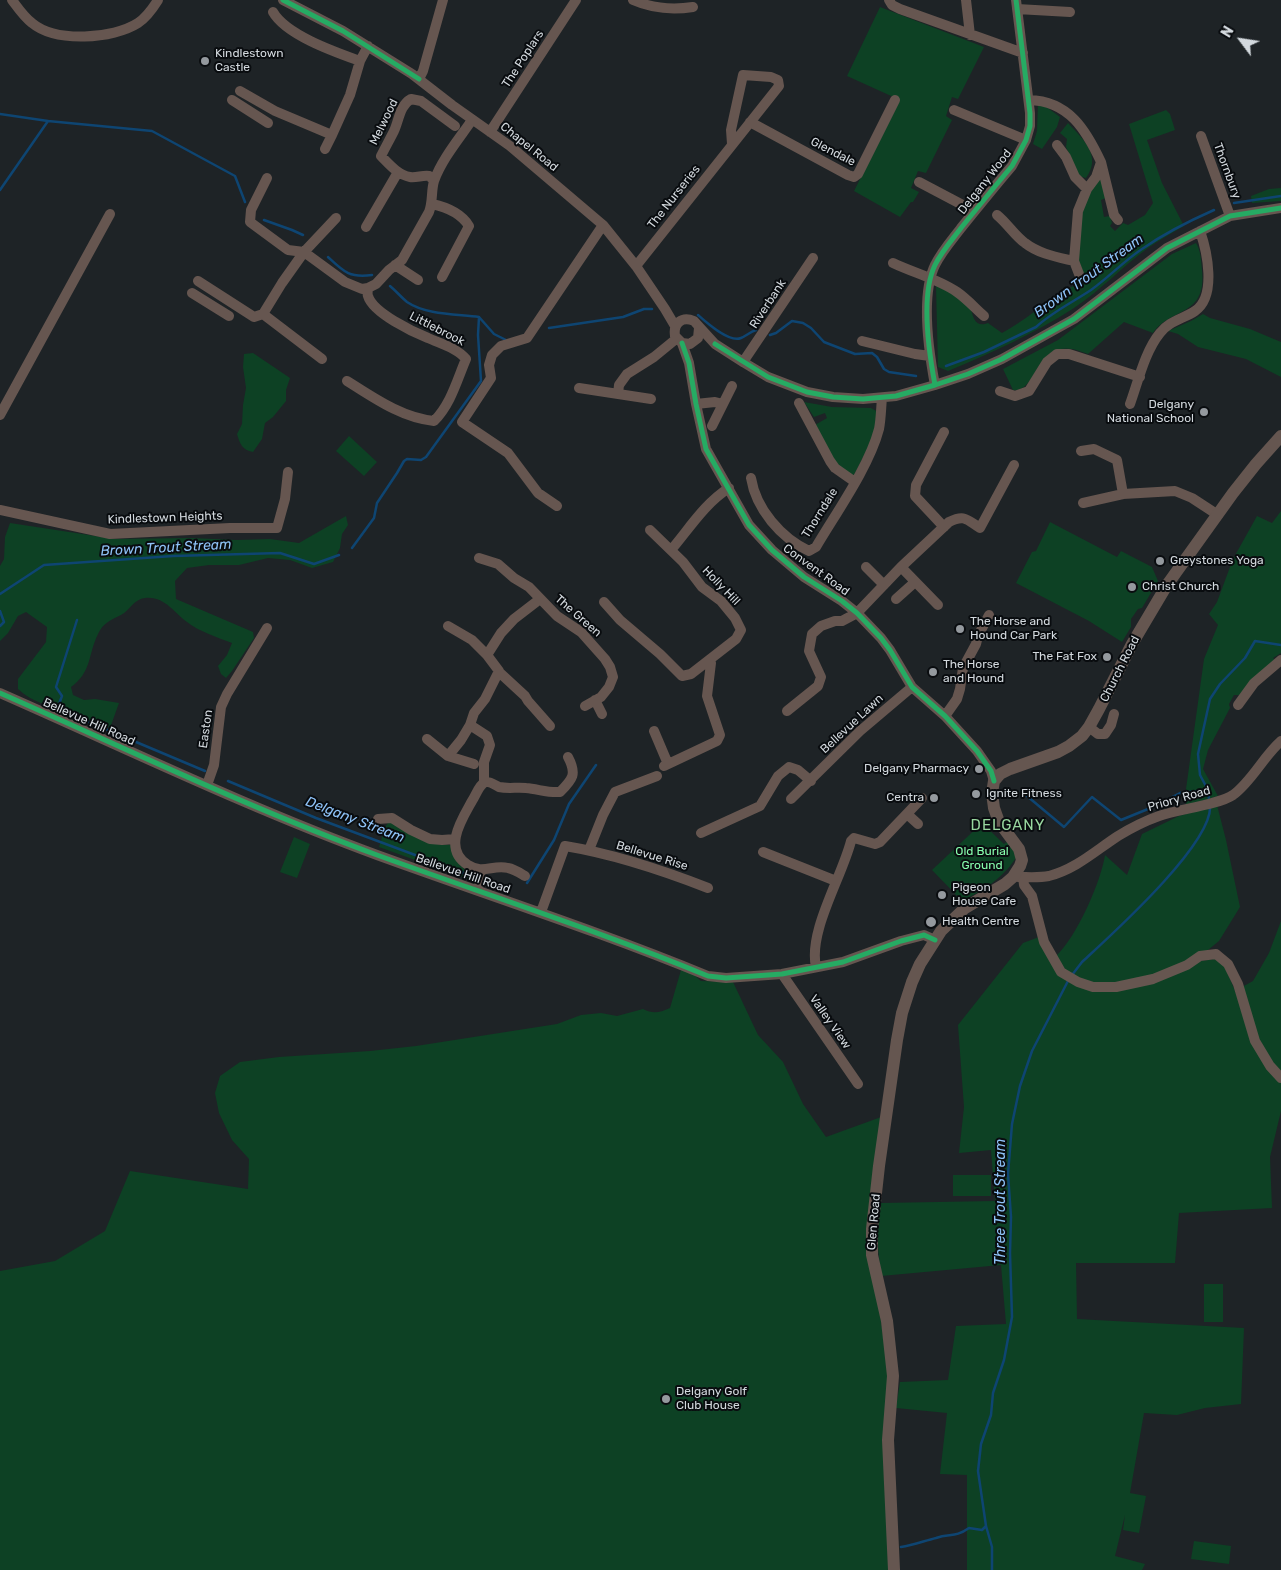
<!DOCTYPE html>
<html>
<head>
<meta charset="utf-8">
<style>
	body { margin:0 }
	#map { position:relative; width:1281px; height:1570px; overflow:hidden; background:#1e2326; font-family:Rubik,sans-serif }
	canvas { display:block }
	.north { position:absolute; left:1216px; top:15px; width:50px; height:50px; -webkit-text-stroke:4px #090c0f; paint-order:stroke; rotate:301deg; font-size:14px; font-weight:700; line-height:20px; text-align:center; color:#d3d9de }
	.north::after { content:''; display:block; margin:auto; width:18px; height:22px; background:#d3d9de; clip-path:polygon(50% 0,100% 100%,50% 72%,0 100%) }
</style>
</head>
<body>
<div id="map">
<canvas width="1281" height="1570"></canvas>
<div class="north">N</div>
</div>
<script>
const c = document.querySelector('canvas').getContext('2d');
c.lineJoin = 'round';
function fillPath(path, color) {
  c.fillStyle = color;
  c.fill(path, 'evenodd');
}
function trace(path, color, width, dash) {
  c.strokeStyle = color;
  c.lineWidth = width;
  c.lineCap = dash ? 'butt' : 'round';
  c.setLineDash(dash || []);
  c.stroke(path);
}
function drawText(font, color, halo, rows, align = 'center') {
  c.font = font + ' Rubik,sans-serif';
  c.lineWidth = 4;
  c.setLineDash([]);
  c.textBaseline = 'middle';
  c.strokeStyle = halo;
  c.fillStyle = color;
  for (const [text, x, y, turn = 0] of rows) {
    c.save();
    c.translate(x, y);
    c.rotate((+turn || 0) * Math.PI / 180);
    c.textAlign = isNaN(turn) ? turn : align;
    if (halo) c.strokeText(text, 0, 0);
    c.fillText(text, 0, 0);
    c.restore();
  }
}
fillPath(new Path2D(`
	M 880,7 L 984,47 L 958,99 L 952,97 L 946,116 L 952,120 L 926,173 L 918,171 L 911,188 L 919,192 L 913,202 L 911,202 L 900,217 L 854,191 L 900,100 L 847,76 Z
	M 1038,103 L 1041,103 L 1060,117 L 1057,127 L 1042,149 L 1033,144 L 1037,131 Z
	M 1166,110 L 1170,114 L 1175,130 L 1147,140 L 1162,183 L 1184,226 C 1172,233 1159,240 1148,248 C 1122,267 1101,290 1074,308 C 1034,334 991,353 948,371 L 938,367 L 936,286 L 939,285 L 951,291 L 971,309 C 973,318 976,328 988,323 L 1002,333 C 1023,322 1041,305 1062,294 L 1061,292 L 1086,280 L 1079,261 L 1078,252 L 1081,219 L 1085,199 L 1101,177 L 1106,198 L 1101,200 L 1104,217 L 1110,216 L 1112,223 L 1110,226 L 1115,231 L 1123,223 L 1128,225 L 1145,215 L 1153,203 L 1129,124 Z
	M 1068,123 C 1084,140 1102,156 1086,178 L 1079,176 L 1066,147 L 1067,139 L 1060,133 Z
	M 1281,188 L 1281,201 L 1252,203 L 1251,196 L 1269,189 Z
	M 1196,243 C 1201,251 1201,260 1202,270 C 1207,317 1171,307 1153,333 L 1124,322 L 1088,354 C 1080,351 1070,347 1061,349 C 1035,353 1034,393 1013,390 L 1003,369 L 1058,340 L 1172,254 Z
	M 1203,314 L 1210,318 L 1250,329 L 1281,342 L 1281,377 L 1246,359 L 1198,347 L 1178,334 L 1168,331 L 1191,321 Z
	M 253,353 L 290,378 L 286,390 L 286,401 L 273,417 L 265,423 L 262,439 L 253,452 C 242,450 240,444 237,434 L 242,424 L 243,405 L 246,388 L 243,367 L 244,354 Z
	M 804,402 L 832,407 L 871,408 L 878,412 L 872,440 L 854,475 C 833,471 823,443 815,425 L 827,418 L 825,413 L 814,417 Z
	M 349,436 L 377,462 L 364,476 L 336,451 Z
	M 1281,511 L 1281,653 L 1273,658 L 1276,661 L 1239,695 L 1234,695 L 1229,704 L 1230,708 L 1208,750 L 1203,769 L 1218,796 L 1186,806 L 1186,789 L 1204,659 L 1218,625 L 1209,614 L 1217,602 L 1233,559 L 1257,516 L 1272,523 Z
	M 346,516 L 348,525 L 342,534 L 340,548 L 333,562 L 312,568 L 290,560 L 268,558 L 239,565 L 209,565 L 187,568 L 175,581 L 176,599 L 253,632 L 254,638 L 232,671 L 226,678 L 221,674 L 218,666 L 227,655 L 232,643 C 219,638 198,631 187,622 C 174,613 165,596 145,598 C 134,599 130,610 121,615 C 111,620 103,623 98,634 C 88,654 92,672 71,687 L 73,695 L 84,700 L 95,699 L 119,703 L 110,728 C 96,722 81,716 66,711 C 48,705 33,703 18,689 L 18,679 L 46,642 L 47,627 L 26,612 L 18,616 L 8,633 L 0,641 L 0,566 L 4,559 L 5,537 L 10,523 L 115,539 L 191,538 L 237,540 L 270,539 L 299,543 Z
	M 1050,522 L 1117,557 L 1121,551 L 1152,567 L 1158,581 L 1142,608 L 1138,609 L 1131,619 L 1131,627 L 1122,642 L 1089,621 L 1016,583 L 1032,552 L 1036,551 Z
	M 1217,805 L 1226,840 L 1240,907 L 1219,941 L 1208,950 L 1192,960 L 1136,982 L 1091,984 L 1062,971 L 1056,956 C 1076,938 1101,882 1105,855 L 1127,875 L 1142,834 L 1179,816 Z
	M 388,823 L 393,823 L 436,844 L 452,845 C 456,862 459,869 477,874 L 476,882 L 379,847 L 385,827 Z
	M 982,823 L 1004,844 L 1008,841 L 1017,856 C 1004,878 983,890 962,901 L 932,870 Z
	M 294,837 L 310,844 L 297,878 L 280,872 Z
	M 1281,921 L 1281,1076 L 1253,1029 L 1242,987 L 1253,981 L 1269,953 Z
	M 1039,937 L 1054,968 L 1108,991 L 1201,961 L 1215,959 L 1224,965 L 1268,1068 L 1281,1083 L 1281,1111 L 1270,1157 L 1272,1208 L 1179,1213 L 1175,1263 L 1076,1263 L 1077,1319 L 1244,1328 L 1241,1404 L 1205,1408 L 1177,1415 L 1144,1413 L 1130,1493 L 1146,1496 L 1139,1533 L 1123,1530 L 1125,1515 L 1115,1556 L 1145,1564 L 1142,1570 L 967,1570 L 967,1475 L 940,1474 L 947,1413 L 896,1408 L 900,1382 L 948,1380 L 956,1326 L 1006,1324 L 1001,1265 L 881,1276 L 876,1228 L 881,1203 L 995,1201 L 991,1150 L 959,1153 L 964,1107 L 958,1025 L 1023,943 Z
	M 681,970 L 693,974 L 701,981 L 733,982 L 758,1035 L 783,1062 L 803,1104 L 826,1137 L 884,1116 L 877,1160 L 877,1294 L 889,1376 L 889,1570 L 0,1570 L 0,1271 L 55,1261 L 105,1231 L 130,1171 L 248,1189 L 249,1159 L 232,1140 L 219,1113 L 215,1093 L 220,1076 L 240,1062 L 279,1057 L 370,1051 L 416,1046 L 557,1024 L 581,1015 L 601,1013 L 617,1016 L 643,1009 C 653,1014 659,1013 670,1008 Z
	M 953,1175 L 991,1175 L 991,1196 L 953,1196 Z
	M 1204,1284 L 1223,1284 L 1223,1322 L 1204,1322 Z
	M 1194,1541 L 1231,1546 L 1229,1564 L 1191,1559 Z`), '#0d4124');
trace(new Path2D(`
	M 0,114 L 48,121
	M 0,190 L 48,121 L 152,131 L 235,176 L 245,202
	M 1234,203 L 1281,196
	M 264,220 L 292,230 L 303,235
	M 328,257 C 344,272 349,278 372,275
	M 390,286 C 396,291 401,297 407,302 C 426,315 457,314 479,317 L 494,334 L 508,341
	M 698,315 C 707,323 729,343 741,338 C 746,336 750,332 756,330
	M 549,328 L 623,317 L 644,309 L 652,309
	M 770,335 L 776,333 L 792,321 L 803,323 L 811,328 L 824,342 L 855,354 L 872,353 L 877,357 L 884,369 L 889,372 L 916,376
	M 946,366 L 984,352 L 1036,327 C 1052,312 1073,302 1091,290 C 1109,277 1124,261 1142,249 C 1165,233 1189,221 1214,210
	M 352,548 L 374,518 L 377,503 L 397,473 L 404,461 L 407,459 L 421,460 L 426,457 L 481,381 L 478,335 L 479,317
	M 0,594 L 44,565 L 173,556 L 280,553 L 314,564 L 339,555
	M 0,611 L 4,622 L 0,626
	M 77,620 L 56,687 L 62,696 L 59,704 L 60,710 L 205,771
	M 228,781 L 316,818 L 474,877
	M 1021,791 L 1064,827 L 1092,797 L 1121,820 L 1153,807 L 1180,793 L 1208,790
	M 1209,800 L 1208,790 L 1200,775 L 1198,754 L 1210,699 L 1220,684 L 1245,658 L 1255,641 L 1281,645
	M 527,883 L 554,840 L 569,804 L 596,765
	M 1072,975 L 1082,962 C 1110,936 1214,843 1210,805
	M 901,1547 C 913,1545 924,1541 936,1538 C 950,1533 955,1538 969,1528 L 982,1530 L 986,1526
	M 992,1570 L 992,1547 L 986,1526 L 978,1471 L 981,1444 L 991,1415 L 993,1393 L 1004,1360 L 1012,1317 L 1010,1253 L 1011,1217 L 1008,1174 L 1012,1124 L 1020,1086 L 1032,1051 L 1069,979`), '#0e4572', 2.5);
trace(new Path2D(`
	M 12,0 C 18,8 24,17 32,23 C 56,43 113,39 138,23 C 147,17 153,8 158,0
	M 283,0 L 343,31 L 412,74 L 452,105 L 510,146 L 603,225 L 636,266 L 665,309 L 675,326
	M 633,0 C 651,8 673,10 693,7
	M 889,0 L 892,5 L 900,9 L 1023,53
	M 966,0 L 970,35
	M 1017,9 L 1070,12
	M 273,12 C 286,35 335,52 360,61
	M 419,79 L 423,71 L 443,0
	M 240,91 L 275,111 L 332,135 L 325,149
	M 232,100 L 268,123
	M 1029,100 C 1069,101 1086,130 1101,162 L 1096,177 L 1087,189 L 1078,211 L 1074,261 L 1079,274
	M 954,110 L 1026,140
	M 750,122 L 848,175 L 854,177 L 858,174 L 895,100
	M 490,132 L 576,0
	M 332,135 L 350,95 L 360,61 L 368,46
	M 1201,136 L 1230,216
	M 1057,145 L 1066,157 L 1075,177 L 1087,189
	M 1101,162 L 1114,215 L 1118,220
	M 267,178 L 251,210 L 250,222 L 288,250 L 304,252 L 345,282 L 362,289 L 368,288 L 376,284 L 389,270 L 402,260 L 429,212 C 433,202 431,191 434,181 C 442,159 459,139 472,120
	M 434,180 L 429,176 C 423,175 416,178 410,177 C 398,175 389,164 381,156 C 385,148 390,139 394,131 C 399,120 400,105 411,99 L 421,101 L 455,126
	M 919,182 L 974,211
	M 432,204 C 446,207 461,213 469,226 L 442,277
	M 997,215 C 1007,223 1015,236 1025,243 C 1039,254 1057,257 1074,261
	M 366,227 L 398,172
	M 893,263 C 914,273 938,279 957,292 C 967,299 975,308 984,316
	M 395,265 L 418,280
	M 636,266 L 779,86 L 778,80 L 771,77 L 743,75 L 731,130 L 732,144
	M 198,281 L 254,317 L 263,314
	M 192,293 L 229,316
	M 699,328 L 698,338 L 690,344 L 682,343 L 675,336 C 673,323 682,316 694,321 L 715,344 L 743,362 L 768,377 L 807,392 L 833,397 L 863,399 L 896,396 L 935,385 L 968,374 L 1002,359 L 1074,319 L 1167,248 L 1230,216 L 1281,208
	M 862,341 L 915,354 L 930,356
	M 682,343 L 689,363 L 696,404 L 706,449 L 749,525 L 772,550 L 804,577 L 842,601 L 857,613 L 881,638 L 890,650 L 912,687 L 945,716 L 977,751 L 991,771 L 994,781
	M 322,359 L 263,314 L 282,283 L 304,252 L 336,218
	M 743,362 L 813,258
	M 347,381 C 374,398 402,418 434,421 C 451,404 457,380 466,359 C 457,348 441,344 428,338 C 413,332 373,313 368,296 C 367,293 368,291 368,288
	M 935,385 C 929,353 920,296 935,265 C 942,251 952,240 961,228 C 978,207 995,186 1012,166 L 1026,140 L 1030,126 L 1030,113 L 1016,0
	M 579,388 L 651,399
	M 1000,391 L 1015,396 L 1029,391 L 1047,362 L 1057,354 L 1069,354 L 1140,377
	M 618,394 L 619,385 L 627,374 L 654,357 L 676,339
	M 799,403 L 830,461 L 835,468 L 855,482
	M 696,404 L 715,402 L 723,404
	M 1130,404 C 1138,382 1145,351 1160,333 C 1169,321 1183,319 1195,311 C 1217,296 1207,251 1200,231
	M 0,415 L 110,214
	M 712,426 L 732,386
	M 944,432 L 916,485 L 915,496 L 944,527
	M 1081,451 L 1094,449 L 1117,460 L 1123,494
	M 751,478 C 756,509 781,538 809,551 L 816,547 C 836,513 869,467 879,429 C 881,419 881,408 882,398
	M 1083,503 L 1123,494 L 1175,491 L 1192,498 L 1218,515
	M 557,506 L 538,493 L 508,453 L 462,422 L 491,378 L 489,365 L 492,355 L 501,346 L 527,338 L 603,225
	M 0,510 L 110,534 L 230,528 L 277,528 L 285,499 L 288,472
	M 671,550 C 689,529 705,503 729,488
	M 479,558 L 498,564 L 514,578 L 529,587 L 557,616 L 581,632 L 605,659 L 610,667 L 613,677 L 609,687 L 601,697 L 585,706
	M 866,567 L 884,585
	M 901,567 L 938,605
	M 896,599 L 915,582
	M 604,602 L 620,620 L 660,654 L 682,676 L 691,674 L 736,639 L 741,630 L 735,618 L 721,601 L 702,587 L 683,562 L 650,530
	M 448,626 L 472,640 L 487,655
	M 499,672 L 525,696 L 528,701 L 550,726
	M 0,693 C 125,748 249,808 377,855 C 487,895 599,931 708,976 L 726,978 L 782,974 L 843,962 L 901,941 L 924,935 L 935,940
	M 595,700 L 602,714
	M 1238,705 L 1254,683 L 1281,660
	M 787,711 L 818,686 L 821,677 L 809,651 L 812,634 L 821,626 L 835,621 L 842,621 L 857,613 L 901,567 L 949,522 C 965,514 967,520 980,528 L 1014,465
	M 945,716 L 957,699 L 960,689 L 963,668 L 976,644 L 978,636 L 989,615
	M 470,725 L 487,736 L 490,745 L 484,762 L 484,782
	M 1089,727 L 1098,734 L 1105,734 L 1111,725 L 1114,714
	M 654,731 L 668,764
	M 427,739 L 448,756 L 474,764
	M 448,756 L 461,740 L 470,725 L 474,713 L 485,699 L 499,671 L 487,655 L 501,633 L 514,619 L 540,599
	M 664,766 L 717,741 L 720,735 L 707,696 L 711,663 L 709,660
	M 207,785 L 214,765 L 221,707 L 227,694 L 267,628
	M 791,799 L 860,731 L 912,687
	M 907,814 L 918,824
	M 378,819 L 392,818 L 411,830 L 430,839 L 442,840 L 455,839
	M 701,833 L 760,806 L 778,776 L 789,767 L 798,770 L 811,781
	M 589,850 L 603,815 L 615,792 L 657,776
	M 763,852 L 836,881
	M 525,876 C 520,873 514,869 508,868 C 493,864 483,875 468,865 C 442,849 462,819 472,801 C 476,795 479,785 485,782 C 490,781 495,785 499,787 C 508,789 517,787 526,788 C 538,789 548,793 560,792 C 573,779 577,774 568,757
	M 1018,877 C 1028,877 1039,878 1049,876 C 1076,869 1095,851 1118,836 C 1131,828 1145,821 1159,816 C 1179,809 1218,805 1233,795 C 1252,781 1263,757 1281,741
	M 1023,877 L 1024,885 L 1032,896 L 1044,942 L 1061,972 L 1078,982 L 1093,987 L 1116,987 L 1153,979 L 1187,965 L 1200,956 L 1216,954 L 1228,964 L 1238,984 L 1255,1041 L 1270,1066 L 1281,1078
	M 478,890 L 481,870
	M 541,912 L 565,846 C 614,854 662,870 708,888
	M 816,967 C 808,931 842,877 851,841 L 854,838 L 875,844 L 880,842 L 922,798
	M 782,974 L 858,1084`), '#665650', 10);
trace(new Path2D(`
	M 894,1570 L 888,1440 L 893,1376 L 887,1321 L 872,1255 L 872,1229 L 879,1166 L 897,1040 L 902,1013 L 912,982 L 920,964 L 941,931 L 965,908 L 1005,884 L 1013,877 L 1020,866 L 1022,860 L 1019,849 L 999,822 L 994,808 L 992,793 L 994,781 L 1000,774 L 1010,769 L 1058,752 L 1069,746 L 1082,736 L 1089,727 L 1099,709 L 1132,644 L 1167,585 L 1233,493 L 1256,464 L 1281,436`), '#655650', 12);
trace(new Path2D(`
	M 283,0 L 343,31 L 419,79
	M 682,343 L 689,363 L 696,404 L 706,449 L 749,525 L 772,550 L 804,577 L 842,601 L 857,613 L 881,638 L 890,650 L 912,687 L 945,716 L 977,751 L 991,771 L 994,781
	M 715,344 L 768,377 L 807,392 L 833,397 L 863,399 L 896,396 L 935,385 L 968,374 L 1002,359 L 1074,319 L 1167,248 L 1230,216 L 1281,208
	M 935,385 C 929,353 920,296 935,265 C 942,251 952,240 961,228 C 978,207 995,186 1012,166 L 1026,140 L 1030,126 L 1030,113 L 1016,0
	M 0,693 C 125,748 249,808 377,855 C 487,895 599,931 708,976 L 726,978 L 782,974 L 843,962 L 901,941 L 924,935 L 935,940`), '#26ab63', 5);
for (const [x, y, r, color] of [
	[205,61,5,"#94999e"],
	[1204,412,5,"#94999e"],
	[1160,561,5,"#94999e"],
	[1132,587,5,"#94999e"],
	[960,629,5,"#94999e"],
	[1107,657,5,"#94999e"],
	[933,672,5,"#94999e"],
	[979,769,5,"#94999e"],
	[976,794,5,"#94999e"],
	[934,798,5,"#94999e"],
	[942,895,5,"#94999e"],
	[931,922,6,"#94999e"],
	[666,1399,5,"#94999e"]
]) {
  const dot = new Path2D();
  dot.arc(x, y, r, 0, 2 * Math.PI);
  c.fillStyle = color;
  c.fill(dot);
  trace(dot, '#090c0f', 2);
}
drawText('12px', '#d3d9de', '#090c0f', [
	["Kindlestown",215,54],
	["Castle",215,68],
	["Delgany",1194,405,"right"],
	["National School",1194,419,"right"],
	["Greystones Yoga",1170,561],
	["Christ Church",1142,587],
	["The Horse and",970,622],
	["Hound Car Park",970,636],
	["The Fat Fox",1097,657,"right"],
	["The Horse",943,665],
	["and Hound",943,679],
	["Delgany Pharmacy",969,769,"right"],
	["Ignite Fitness",986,794],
	["Centra",924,798,"right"],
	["Pigeon",952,888],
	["House Cafe",952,902],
	["Health Centre",942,922],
	["Delgany Golf",676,1392],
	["Club House",676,1406]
], 'left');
drawText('12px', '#d3d9de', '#090c0f', [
	["The Poplars",523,59,-57],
	["Melwood",384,122,-64],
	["Chapel Road",529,147,39],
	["Glendale",833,152,27],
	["Thornbury",1227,171,70],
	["Delgany Wood",985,182,-52],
	["The Nurseries",674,197,-52],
	["Riverbank",768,304,-57],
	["Littlebrook",437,329,27],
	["Thorndale",820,513,-58],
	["Kindlestown Heights",165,518,-2],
	["Convent Road",816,570,36],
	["Holly Hill",721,586,46],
	["The Green",578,616,41],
	["Church Road",1120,669,-63],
	["Bellevue Hill Road",89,722,24],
	["Bellevue Lawn",852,724,-43],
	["Easton",206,729,-82],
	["Priory Road",1179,799,-16],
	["Bellevue Rise",652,856,17],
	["Bellevue Hill Road",463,874,19],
	["Valley View",830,1022,55],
	["Glen Road",874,1222,-85]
]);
drawText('12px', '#87fdad', '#090c0f', [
	["Old Burial",982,852],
	["Ground",982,866]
]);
drawText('italic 14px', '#8fc3f8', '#090c0f', [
	["Brown Trout Stream",1089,276,-36],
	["Brown Trout Stream",166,548,-3],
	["Delgany Stream",355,820,21],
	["Three Trout Stream",1001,1202,-90]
]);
c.letterSpacing = '1px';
drawText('15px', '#98d79f', '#090c0f', [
	["DELGANY",1008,826]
]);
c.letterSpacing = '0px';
</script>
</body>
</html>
